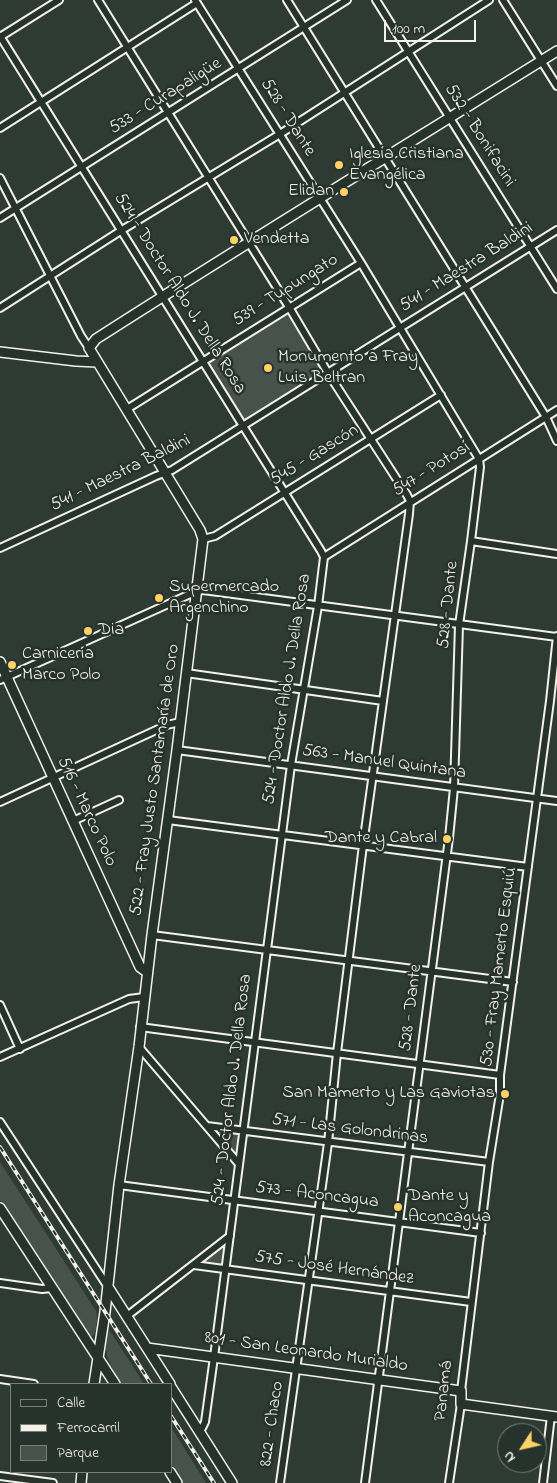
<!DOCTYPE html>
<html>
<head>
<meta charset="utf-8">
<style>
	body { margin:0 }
	#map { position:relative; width:557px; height:1483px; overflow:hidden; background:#2e3b34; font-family:"Indie Flower",sans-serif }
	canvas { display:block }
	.legend { position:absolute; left:10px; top:1383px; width:162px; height:90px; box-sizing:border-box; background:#26332d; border:1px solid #787f78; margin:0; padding:6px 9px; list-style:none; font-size:15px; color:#f4f1e8 }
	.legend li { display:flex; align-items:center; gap:10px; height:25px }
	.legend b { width:25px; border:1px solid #787f78 }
	.north { position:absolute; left:497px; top:1423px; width:50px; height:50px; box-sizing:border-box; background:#26332d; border:1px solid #787f78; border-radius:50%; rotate:235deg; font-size:14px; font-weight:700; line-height:20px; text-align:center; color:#f4f1e8 }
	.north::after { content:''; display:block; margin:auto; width:18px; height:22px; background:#ffd166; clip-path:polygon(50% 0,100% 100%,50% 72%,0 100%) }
	.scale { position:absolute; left:384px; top:20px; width:92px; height:22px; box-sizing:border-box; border:2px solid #f4f1e8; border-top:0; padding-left:6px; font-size:15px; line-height:18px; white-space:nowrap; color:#f4f1e8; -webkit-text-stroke:4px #26332d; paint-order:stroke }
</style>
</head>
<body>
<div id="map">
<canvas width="557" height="1483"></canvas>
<ul class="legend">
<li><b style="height:6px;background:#26332d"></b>Calle</li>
<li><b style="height:6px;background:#f4f1e8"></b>Ferrocarril</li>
<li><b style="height:14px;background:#48524c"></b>Parque</li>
</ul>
<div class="north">N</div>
<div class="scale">100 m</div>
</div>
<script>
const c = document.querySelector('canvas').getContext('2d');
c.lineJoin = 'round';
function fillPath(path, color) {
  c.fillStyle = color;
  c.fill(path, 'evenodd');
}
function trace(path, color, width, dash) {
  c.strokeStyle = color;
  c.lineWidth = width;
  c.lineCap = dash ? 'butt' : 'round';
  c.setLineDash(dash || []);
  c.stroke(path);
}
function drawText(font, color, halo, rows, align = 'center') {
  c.font = font + ' "Indie Flower",sans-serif';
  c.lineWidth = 5;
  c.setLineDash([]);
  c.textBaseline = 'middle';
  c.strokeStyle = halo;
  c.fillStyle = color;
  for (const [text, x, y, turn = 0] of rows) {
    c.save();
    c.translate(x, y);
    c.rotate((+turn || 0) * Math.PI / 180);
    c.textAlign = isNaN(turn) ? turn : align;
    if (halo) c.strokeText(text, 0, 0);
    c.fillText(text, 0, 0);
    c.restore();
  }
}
fillPath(new Path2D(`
	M 287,313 L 325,372 L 246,422 L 208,362 Z
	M 214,1130 L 241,1134 L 239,1159 Z
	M 0,1162 L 96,1311 L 97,1317 L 95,1334 L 92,1336 L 88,1336 L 0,1200 Z
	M 226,1244 L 223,1266 L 201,1264 Z
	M 106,1329 L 110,1331 L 144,1384 L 122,1384 C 108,1362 104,1356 106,1329 Z
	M 171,1427 L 206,1483 L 183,1483 L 171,1463 Z`), '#48524c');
const street = new Path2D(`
	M 98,0 L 289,307 L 328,373 L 407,495 L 410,501 L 409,514 L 363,845 L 337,1053 L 328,1143 L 280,1483
	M 195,0 L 361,263 L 479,459 L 480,467 L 471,541 L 459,625 L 454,788 L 449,838 L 365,1483
	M 287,0 L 546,417 L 557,441
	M 376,0 L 557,289
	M 503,0 L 557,86
	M 0,36 L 321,551 L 324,557 L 318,606 L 291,765 L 214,1357 L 205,1422 L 200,1432
	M 0,37 L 59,0
	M 0,128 L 197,3
	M 0,178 L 81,336 L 89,348
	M 0,218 L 347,0
	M 0,308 L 122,230 L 280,134 L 489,0
	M 127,409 L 361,263
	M 203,539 L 215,536 L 441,395
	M 471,541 L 557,554
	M 0,548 L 156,476 L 172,470 L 557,230
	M 324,557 L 557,410
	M 186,673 L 383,701
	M 0,680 L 197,591 L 203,590 L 557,637
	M 177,750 L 557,801
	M 0,802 L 167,725 L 180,722
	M 168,820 L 528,867
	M 73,821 L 119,800
	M 152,935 L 513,982
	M 0,1005 L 20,1049
	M 140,1027 L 500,1075
	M 139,1047 L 239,1164
	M 0,1057 L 129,999 L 144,997
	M 0,1122 L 108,1287
	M 207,1126 L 489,1162
	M 119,1185 L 481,1233
	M 194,1265 L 471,1302
	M 0,1283 L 42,1289 L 52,1288
	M 127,1316 L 230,1236
	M 0,1379 L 34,1384
	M 461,1391 L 489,1162 L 500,1094 L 500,1075 L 550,701 L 557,636
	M 0,1476 L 53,1483
	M 449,1483 L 461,1404
	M 543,1483 L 551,1416`);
const secondary = new Path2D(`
	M 0,352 L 76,361 L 97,362
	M 0,662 L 140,967 L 147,972
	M 0,1208 L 115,1384
	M 108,1287 L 170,1384
	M 147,1348 L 461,1391 L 461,1404 L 557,1417
	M 94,1384 L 105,1312 L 119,1185 L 139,1047 L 152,935 L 177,750 L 203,539 L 200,530 L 89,348 L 96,339 C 249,241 403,147 557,51
	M 171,1387 L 232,1483
	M 170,1472 L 177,1483
	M 81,1483 L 82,1472`);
trace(street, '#f4f1e8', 10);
trace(secondary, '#f4f1e8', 12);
trace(street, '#26332d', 6);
trace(secondary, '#26332d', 9);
const rail = new Path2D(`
	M 0,1147 L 151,1384
	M 171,1416 L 214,1483`);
trace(rail, '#f4f1e8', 4);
trace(rail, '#26332d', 2, [5.5]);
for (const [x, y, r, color] of [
	[339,165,5,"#ffd166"],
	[344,192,5,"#ffd166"],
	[234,240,5,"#ffd166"],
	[268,368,5,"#ffd166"],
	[159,598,5,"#ffd166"],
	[88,631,5,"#ffd166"],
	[12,665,5,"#ffd166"],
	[447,839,5,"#ffd166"],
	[505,1094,5,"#ffd166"],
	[398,1207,5,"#ffd166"]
]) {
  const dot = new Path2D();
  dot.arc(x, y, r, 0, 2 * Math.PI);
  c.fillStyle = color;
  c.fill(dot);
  trace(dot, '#26332d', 2);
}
drawText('18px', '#f4f1e8', '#26332d', [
	["533 - Curapaligüe",166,97,-32],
	["528 - Dante",287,118,58],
	["532 - Bonifacini",479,136,58],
	["541 - Maestra Baldini",467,268,-32],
	["539 - Tupungato",286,291,-32],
	["524 - Doctor Aldo J. Della Rosa",179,294,58],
	["545 - Gascón",315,456,-32],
	["547 - Potosí",432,470,-32],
	["541 - Maestra Baldini",121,474,-26],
	["528 - Dante",449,605,-84],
	["524 - Doctor Aldo J. Della Rosa",288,689,-81],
	["563 - Manuel Quintana",384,763,8],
	["522 - Fray Justo Santamaría de Oro",156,780,-82],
	["516 - Marco Polo",86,812,65],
	["530 - Fray Mamerto Esquiú",500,967,-83],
	["528 - Dante",412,1008,-83],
	["524 - Doctor Aldo J. Della Rosa",233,1090,-83],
	["571 - Las Golondrinas",350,1130,7],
	["573 - Aconcagua",317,1196,7],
	["575 - José Hernández",334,1269,8],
	["801 - San Leonardo Murialdo",306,1353,8],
	["Panamá",445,1391,-84],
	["822 - Chaco",273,1424,-82]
]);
drawText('18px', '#f4f1e8', '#26332d', [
	["Iglesia Cristiana",349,155],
	["Evangélica",349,176],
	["Elidan",334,192,"right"],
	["Vendetta",244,240],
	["Monumento a Fray",278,358],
	["Luis Beltran",278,379],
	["Supermercado",169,588],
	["Argenchino",169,609],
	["Dia",98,631],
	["Carnicería",22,655],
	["Marco Polo",22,676],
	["Dante y Cabral",437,839,"right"],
	["San Mamerto y Las Gaviotas",495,1094,"right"],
	["Dante y",408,1197],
	["Aconcagua",408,1218]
], 'left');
</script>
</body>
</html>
